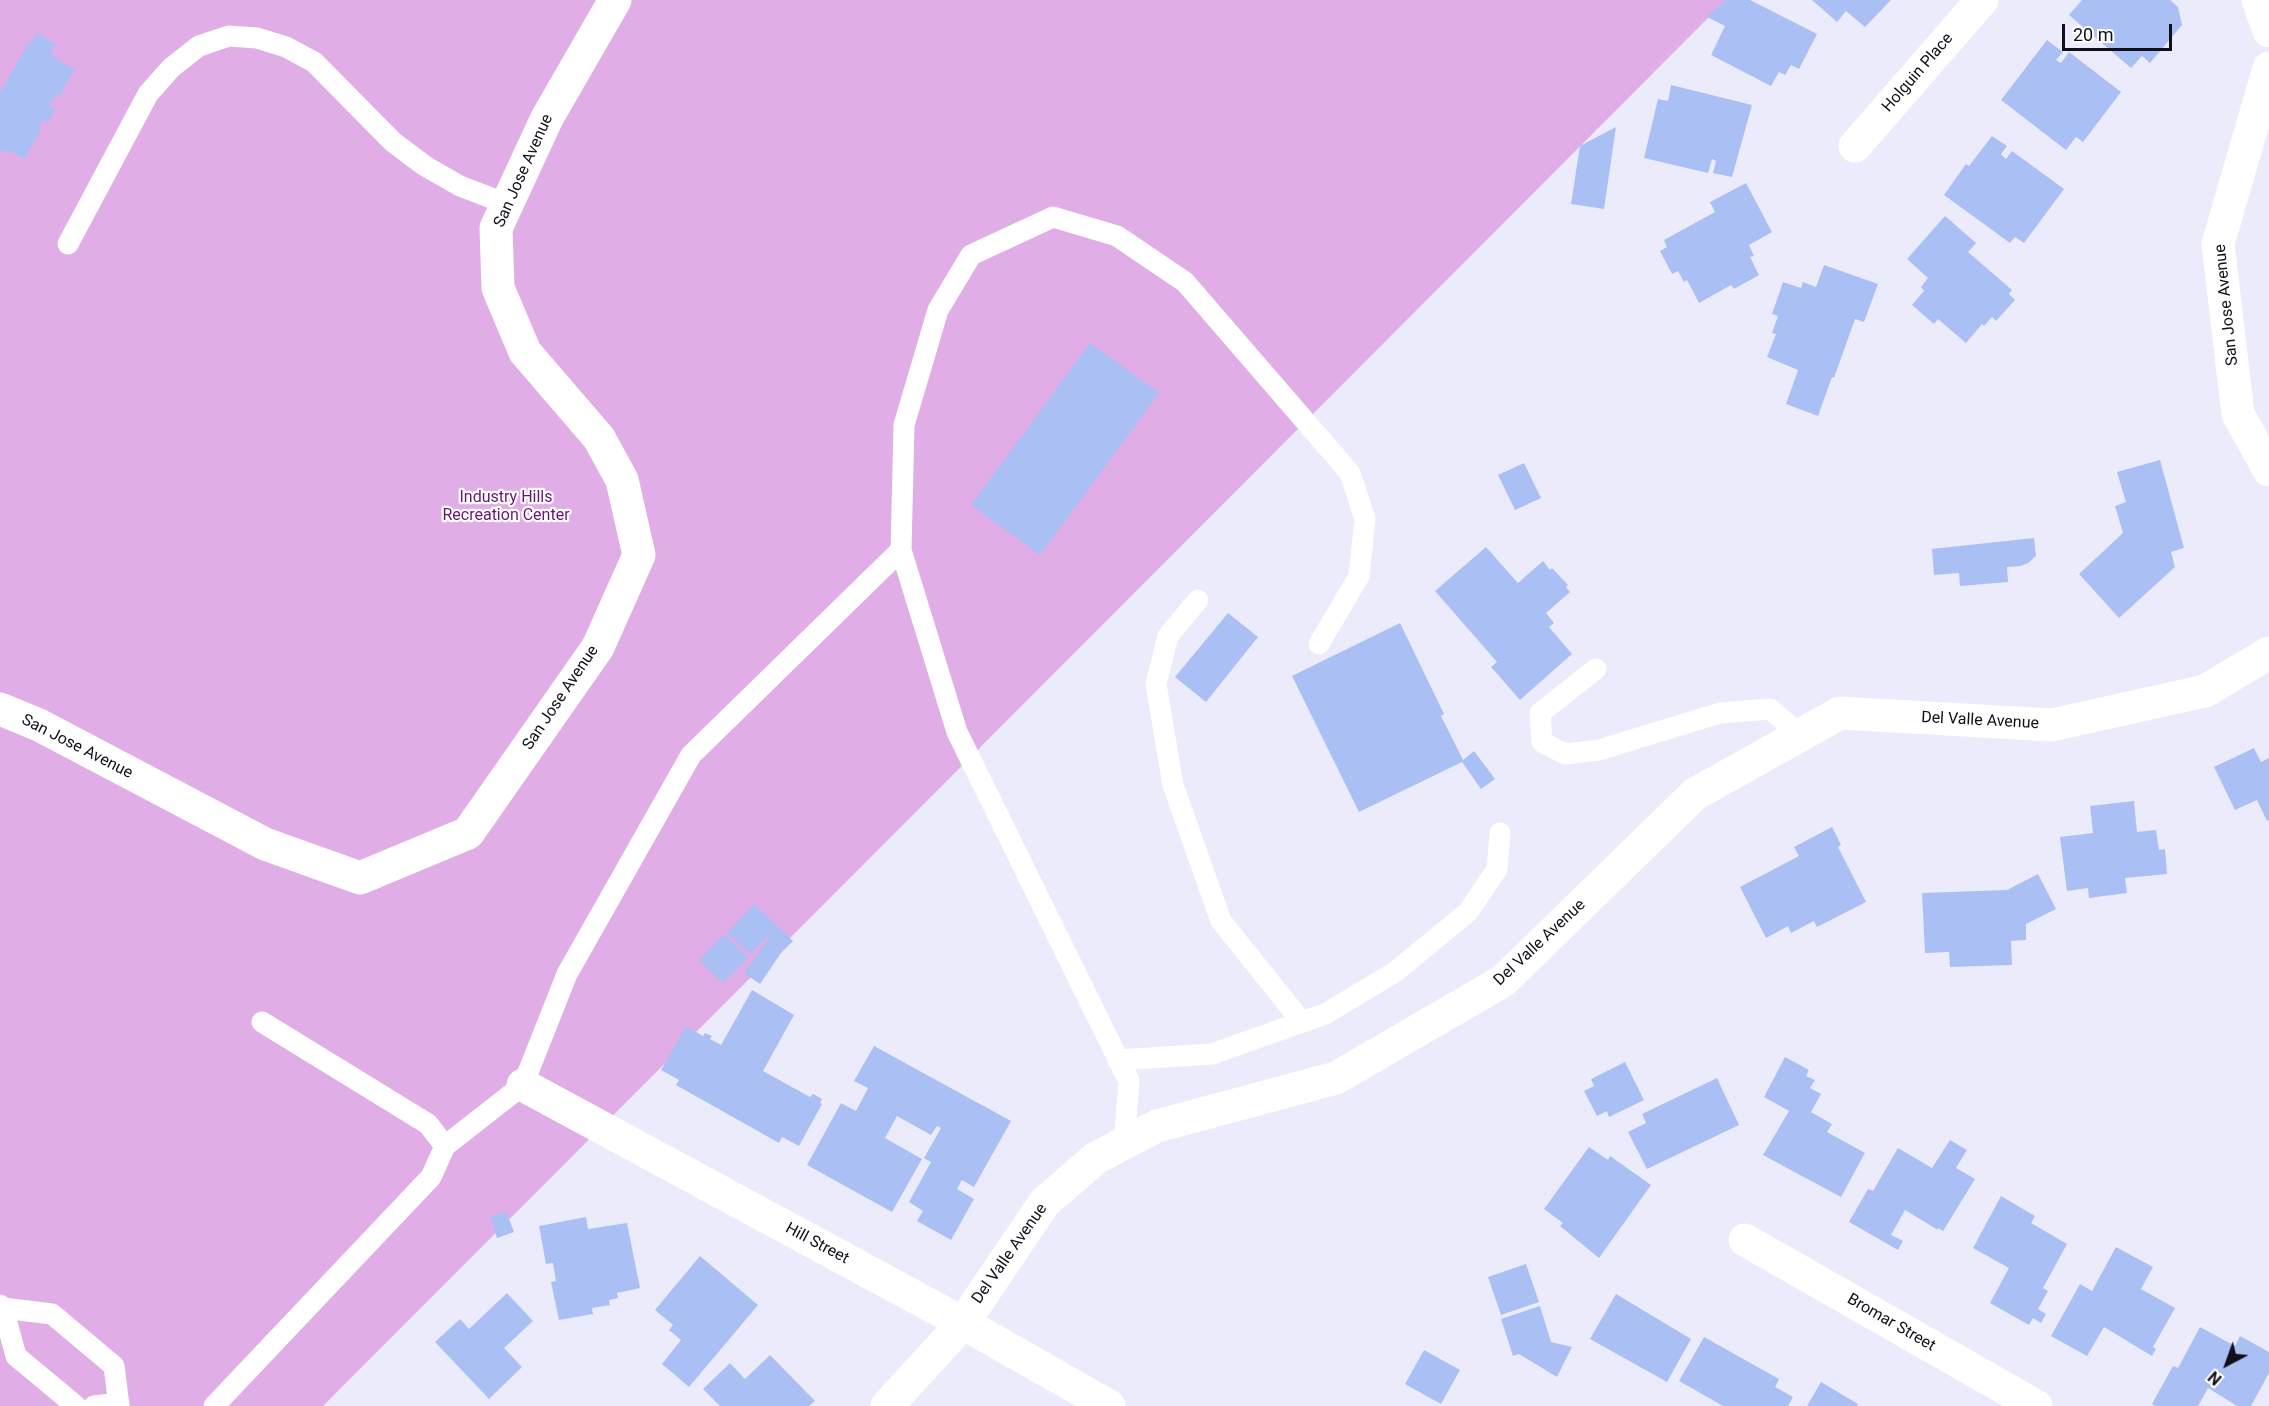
<!DOCTYPE html>
<html>
<head>
<meta charset="utf-8">
<style>
	body { margin:0 }
	#map { position:relative; width:2269px; height:1406px; overflow:hidden; background:#ebebfb; font-family:Roboto,sans-serif }
	canvas { display:block }
	.north { position:absolute; left:2197px; top:1334px; width:60px; height:60px; -webkit-text-stroke:4px #fff; paint-order:stroke; rotate:221deg; font-size:16px; font-weight:700; line-height:24px; text-align:center; color:#101019 }
	.north::after { content:''; display:block; margin:auto; width:21px; height:27px; background:#101019; clip-path:polygon(50% 0,100% 100%,50% 72%,0 100%) }
	.scale { position:absolute; left:2062px; top:24px; width:110px; height:27px; box-sizing:border-box; border:3px solid #101019; border-top:0; padding-left:8px; font-size:18px; line-height:21px; white-space:nowrap; color:#101019; -webkit-text-stroke:4px #fff; paint-order:stroke }
</style>
</head>
<body>
<div id="map">
<canvas width="2269" height="1406"></canvas>
<div class="north">N</div>
<div class="scale">20 m</div>
</div>
<script>
const c = document.querySelector('canvas').getContext('2d');
c.lineJoin = 'round';
function fillPath(path, color) {
  c.fillStyle = color;
  c.fill(path, 'evenodd');
}
function trace(path, color, width, dash) {
  c.strokeStyle = color;
  c.lineWidth = width;
  c.lineCap = dash ? 'butt' : 'round';
  c.setLineDash(dash || []);
  c.stroke(path);
}
function drawText(font, color, halo, rows, align = 'center') {
  c.font = font + ' Roboto,sans-serif';
  c.lineWidth = 4.5;
  c.setLineDash([]);
  c.textBaseline = 'middle';
  c.strokeStyle = halo;
  c.fillStyle = color;
  for (const [text, x, y, turn = 0] of rows) {
    c.save();
    c.translate(x, y);
    c.rotate((+turn || 0) * Math.PI / 180);
    c.textAlign = isNaN(turn) ? turn : align;
    if (halo) c.strokeText(text, 0, 0);
    c.fillText(text, 0, 0);
    c.restore();
  }
}
fillPath(new Path2D(`
	M 0,0 L 1726,0 L 323,1406 L 0,1406 Z`), '#e1ade7');
fillPath(new Path2D(`
	M 1726,0 L 1750,0 L 1817,34 L 1799,69 L 1791,65 L 1785,75 L 1779,72 L 1771,86 L 1711,55 L 1725,26 L 1707,17 Z
	M 1812,0 L 1891,0 L 1865,27 L 1846,11 L 1837,22 Z
	M 2082,0 L 2170,0 L 2178,7 L 2182,25 L 2150,63 L 2142,56 L 2131,68 L 2069,15 Z
	M 37,33 L 56,44 L 50,53 L 59,58 L 57,60 L 75,69 L 59,96 L 56,95 L 49,106 L 55,109 L 48,122 L 43,120 L 38,128 L 41,130 L 24,159 L 8,150 L 6,153 L 0,149 L 0,93 L 29,41 L 32,42 Z
	M 2047,40 L 2063,52 L 2056,60 L 2061,63 L 2069,52 L 2121,92 L 2083,142 L 2076,137 L 2066,150 L 2001,100 Z
	M 1671,85 L 1752,105 L 1732,177 L 1713,173 L 1716,161 L 1712,159 L 1708,173 L 1644,158 L 1658,99 L 1668,101 Z
	M 1616,127 L 1604,209 L 1571,204 L 1580,146 Z
	M 1992,136 L 2007,146 L 2001,154 L 2006,159 L 2012,151 L 2064,189 L 2024,243 L 2015,237 L 2010,243 L 1944,195 L 1966,164 L 1969,166 Z
	M 1746,183 L 1772,232 L 1749,245 L 1754,256 L 1750,257 L 1759,275 L 1734,289 L 1731,285 L 1699,303 L 1687,280 L 1684,282 L 1678,271 L 1672,274 L 1660,251 L 1667,247 L 1664,240 L 1715,212 L 1710,202 Z
	M 1945,216 L 1976,243 L 1968,252 L 2012,290 L 2009,294 L 2015,300 L 1996,321 L 1992,317 L 1984,326 L 1982,324 L 1966,343 L 1938,319 L 1934,324 L 1912,305 L 1924,291 L 1921,287 L 1928,278 L 1907,259 Z
	M 1824,265 L 1878,284 L 1864,322 L 1855,319 L 1834,378 L 1832,377 L 1818,416 L 1786,404 L 1798,370 L 1767,357 L 1776,334 L 1772,333 L 1778,316 L 1772,314 L 1783,282 L 1801,288 L 1803,282 L 1816,287 Z
	M 1090,343 L 1159,393 L 1040,555 L 971,505 Z
	M 2160,460 L 2184,548 L 2171,552 L 2175,567 L 2119,618 L 2079,574 L 2123,533 L 2115,506 L 2126,502 L 2117,472 Z
	M 1524,463 L 1541,498 L 1515,510 L 1498,475 Z
	M 2034,538 L 2036,556 L 2028,563 L 2021,566 L 2007,567 L 2008,582 L 1960,586 L 1959,573 L 1934,575 L 1932,549 Z
	M 1486,547 L 1518,583 L 1543,561 L 1550,570 L 1552,568 L 1568,585 L 1566,587 L 1570,592 L 1546,613 L 1554,623 L 1549,627 L 1572,654 L 1520,700 L 1491,667 L 1497,662 L 1435,591 Z
	M 1228,613 L 1258,637 L 1206,702 L 1175,677 Z
	M 1400,623 L 1444,714 L 1441,716 L 1463,760 L 1474,751 L 1495,779 L 1481,789 L 1462,762 L 1359,812 L 1292,676 Z
	M 2254,748 L 2261,762 L 2269,758 L 2269,820 L 2267,821 L 2257,800 L 2235,810 L 2214,767 Z
	M 2134,801 L 2137,832 L 2156,830 L 2159,850 L 2165,849 L 2167,874 L 2125,878 L 2127,893 L 2089,898 L 2088,888 L 2067,891 L 2060,837 L 2093,833 L 2090,806 Z
	M 1832,827 L 1841,845 L 1838,847 L 1866,902 L 1817,927 L 1814,921 L 1791,933 L 1788,926 L 1766,938 L 1740,887 L 1799,856 L 1794,847 Z
	M 2038,874 L 2056,909 L 2026,924 L 2026,940 L 2011,941 L 2012,965 L 1950,967 L 1949,952 L 1925,953 L 1922,893 L 2007,890 Z
	M 754,904 L 793,941 L 781,953 L 760,984 L 744,973 L 769,938 L 767,937 L 750,954 L 727,933 Z
	M 724,934 L 748,958 L 723,983 L 699,960 Z
	M 752,990 L 794,1015 L 763,1071 L 810,1097 L 813,1094 L 822,1099 L 820,1103 L 822,1104 L 799,1146 L 782,1137 L 779,1143 L 676,1085 L 679,1080 L 661,1070 L 686,1026 L 703,1036 L 705,1033 L 712,1036 L 710,1039 L 721,1045 Z
	M 874,1046 L 1011,1121 L 974,1187 L 962,1180 L 957,1189 L 974,1199 L 951,1240 L 917,1221 L 923,1211 L 909,1202 L 931,1162 L 924,1158 L 941,1128 L 937,1126 L 931,1135 L 897,1116 L 885,1138 L 922,1159 L 892,1212 L 807,1165 L 841,1103 L 856,1111 L 868,1088 L 854,1081 Z
	M 1785,1057 L 1809,1070 L 1806,1076 L 1815,1080 L 1810,1088 L 1821,1094 L 1811,1112 L 1832,1124 L 1827,1132 L 1865,1153 L 1841,1197 L 1763,1155 L 1789,1111 L 1764,1097 Z
	M 1625,1062 L 1644,1100 L 1609,1117 L 1607,1111 L 1597,1116 L 1584,1091 L 1594,1086 L 1591,1079 Z
	M 1717,1078 L 1739,1125 L 1647,1169 L 1628,1132 L 1646,1123 L 1642,1114 Z
	M 1950,1140 L 1967,1150 L 1956,1168 L 1975,1179 L 1943,1231 L 1938,1228 L 1938,1230 L 1905,1210 L 1891,1235 L 1903,1241 L 1898,1250 L 1849,1222 L 1868,1189 L 1873,1191 L 1898,1148 L 1932,1168 Z
	M 1589,1147 L 1608,1160 L 1610,1156 L 1651,1185 L 1599,1258 L 1560,1226 L 1563,1223 L 1544,1209 Z
	M 2001,1196 L 2035,1216 L 2031,1223 L 2067,1244 L 2043,1288 L 2048,1291 L 2038,1309 L 2046,1314 L 2041,1323 L 2033,1318 L 2029,1325 L 1990,1303 L 2009,1268 L 1973,1248 Z
	M 506,1211 L 514,1232 L 497,1238 L 490,1217 Z
	M 586,1217 L 588,1229 L 627,1223 L 640,1288 L 617,1293 L 618,1298 L 609,1300 L 610,1305 L 592,1308 L 593,1314 L 559,1320 L 551,1282 L 556,1281 L 553,1263 L 546,1264 L 539,1226 Z
	M 2116,1247 L 2153,1267 L 2141,1289 L 2175,1308 L 2153,1347 L 2156,1349 L 2152,1356 L 2104,1327 L 2087,1356 L 2051,1336 L 2080,1284 L 2092,1291 Z
	M 700,1256 L 758,1305 L 689,1387 L 662,1364 L 681,1340 L 669,1330 L 673,1325 L 655,1310 Z
	M 1526,1264 L 1539,1302 L 1501,1315 L 1488,1277 Z
	M 507,1293 L 533,1321 L 504,1348 L 522,1367 L 489,1399 L 435,1342 L 460,1319 L 469,1329 Z
	M 1616,1294 L 1691,1339 L 1667,1382 L 1590,1339 Z
	M 1540,1306 L 1551,1342 L 1572,1347 L 1557,1377 L 1519,1354 L 1513,1356 L 1501,1319 Z
	M 2200,1327 L 2235,1346 L 2240,1336 L 2269,1352 L 2269,1373 L 2251,1406 L 2237,1406 L 2208,1388 L 2198,1406 L 2155,1406 L 2152,1404 L 2173,1366 L 2178,1368 Z
	M 1704,1337 L 1779,1379 L 1775,1387 L 1793,1397 L 1788,1406 L 1723,1406 L 1679,1381 Z
	M 1424,1350 L 1460,1370 L 1441,1404 L 1405,1384 Z
	M 770,1355 L 815,1401 L 809,1406 L 720,1406 L 703,1389 L 730,1363 L 745,1379 Z
	M 1821,1382 L 1858,1404 L 1857,1406 L 1807,1406 Z`), '#aac0f4');
trace(new Path2D(`
	M 68,244 L 148,94 L 171,68 L 199,46 L 229,36 L 257,38 L 286,47 L 314,62 L 393,142 L 425,166 L 460,186 L 507,204
	M 1198,600 L 1168,636 L 1156,684 L 1173,785 L 1221,921 L 1302,1022
	M 1596,669 L 1540,713 L 1542,742 L 1565,754 L 1599,750 L 1720,713 L 1770,709 L 1800,735
	M 1118,1060 L 1212,1054 L 1325,1014 L 1395,972 L 1468,912 L 1497,869 L 1500,833
	M 1124,1143 L 1129,1081 L 957,732 L 901,550 L 904,425 L 938,310 L 971,255 L 1053,217 L 1117,236 L 1185,282 L 1350,473 L 1365,519 L 1359,576 L 1319,644
	M 445,1146 L 523,1085 L 567,974 L 691,755 L 901,550
	M 0,1305 L 3,1308 L 16,1356 L 76,1406
	M 3,1308 L 52,1314 L 114,1366 L 119,1406
	M 94,1406 L 119,1403
	M 214,1406 L 431,1177 L 445,1146 L 428,1124 L 262,1022`), '#fff', 21);
trace(new Path2D(`
	M 2258,0 L 2269,31
	M 2269,68 L 2218,244 L 2238,414 L 2269,470
	M 1855,146 L 1982,0
	M 0,709 L 39,725 L 265,844 L 360,878 L 468,833 L 598,647 L 639,555 L 622,480 L 599,438 L 525,352 L 498,288 L 496,228 L 547,118 L 615,0
	M 523,1085 L 963,1323 L 1109,1406
	M 1745,1240 L 2036,1406`), '#fff', 33);
trace(new Path2D(`
	M 887,1406 L 963,1323 L 1045,1202 L 1096,1158 L 1157,1126 L 1336,1078 L 1503,981 L 1695,794 L 1840,713 L 2052,725 L 2205,691 L 2269,653`), '#fff', 33);
drawText('16px', '#101019', '#fff', [
	["Holguin Place",1918,73,-49],
	["San Jose Avenue",524,171,-66],
	["San Jose Avenue",2227,305,-96],
	["San Jose Avenue",561,698,-56],
	["Del Valle Avenue",1980,721,3],
	["San Jose Avenue",77,747,27],
	["Del Valle Avenue",1540,943,-43],
	["Hill Street",817,1244,28],
	["Del Valle Avenue",1010,1254,-55],
	["Bromar Street",1891,1323,30]
]);
drawText('16px', '#681572', '#fff', [
	["Industry Hills",506,498],
	["Recreation Center",506,516]
]);
</script>
</body>
</html>
